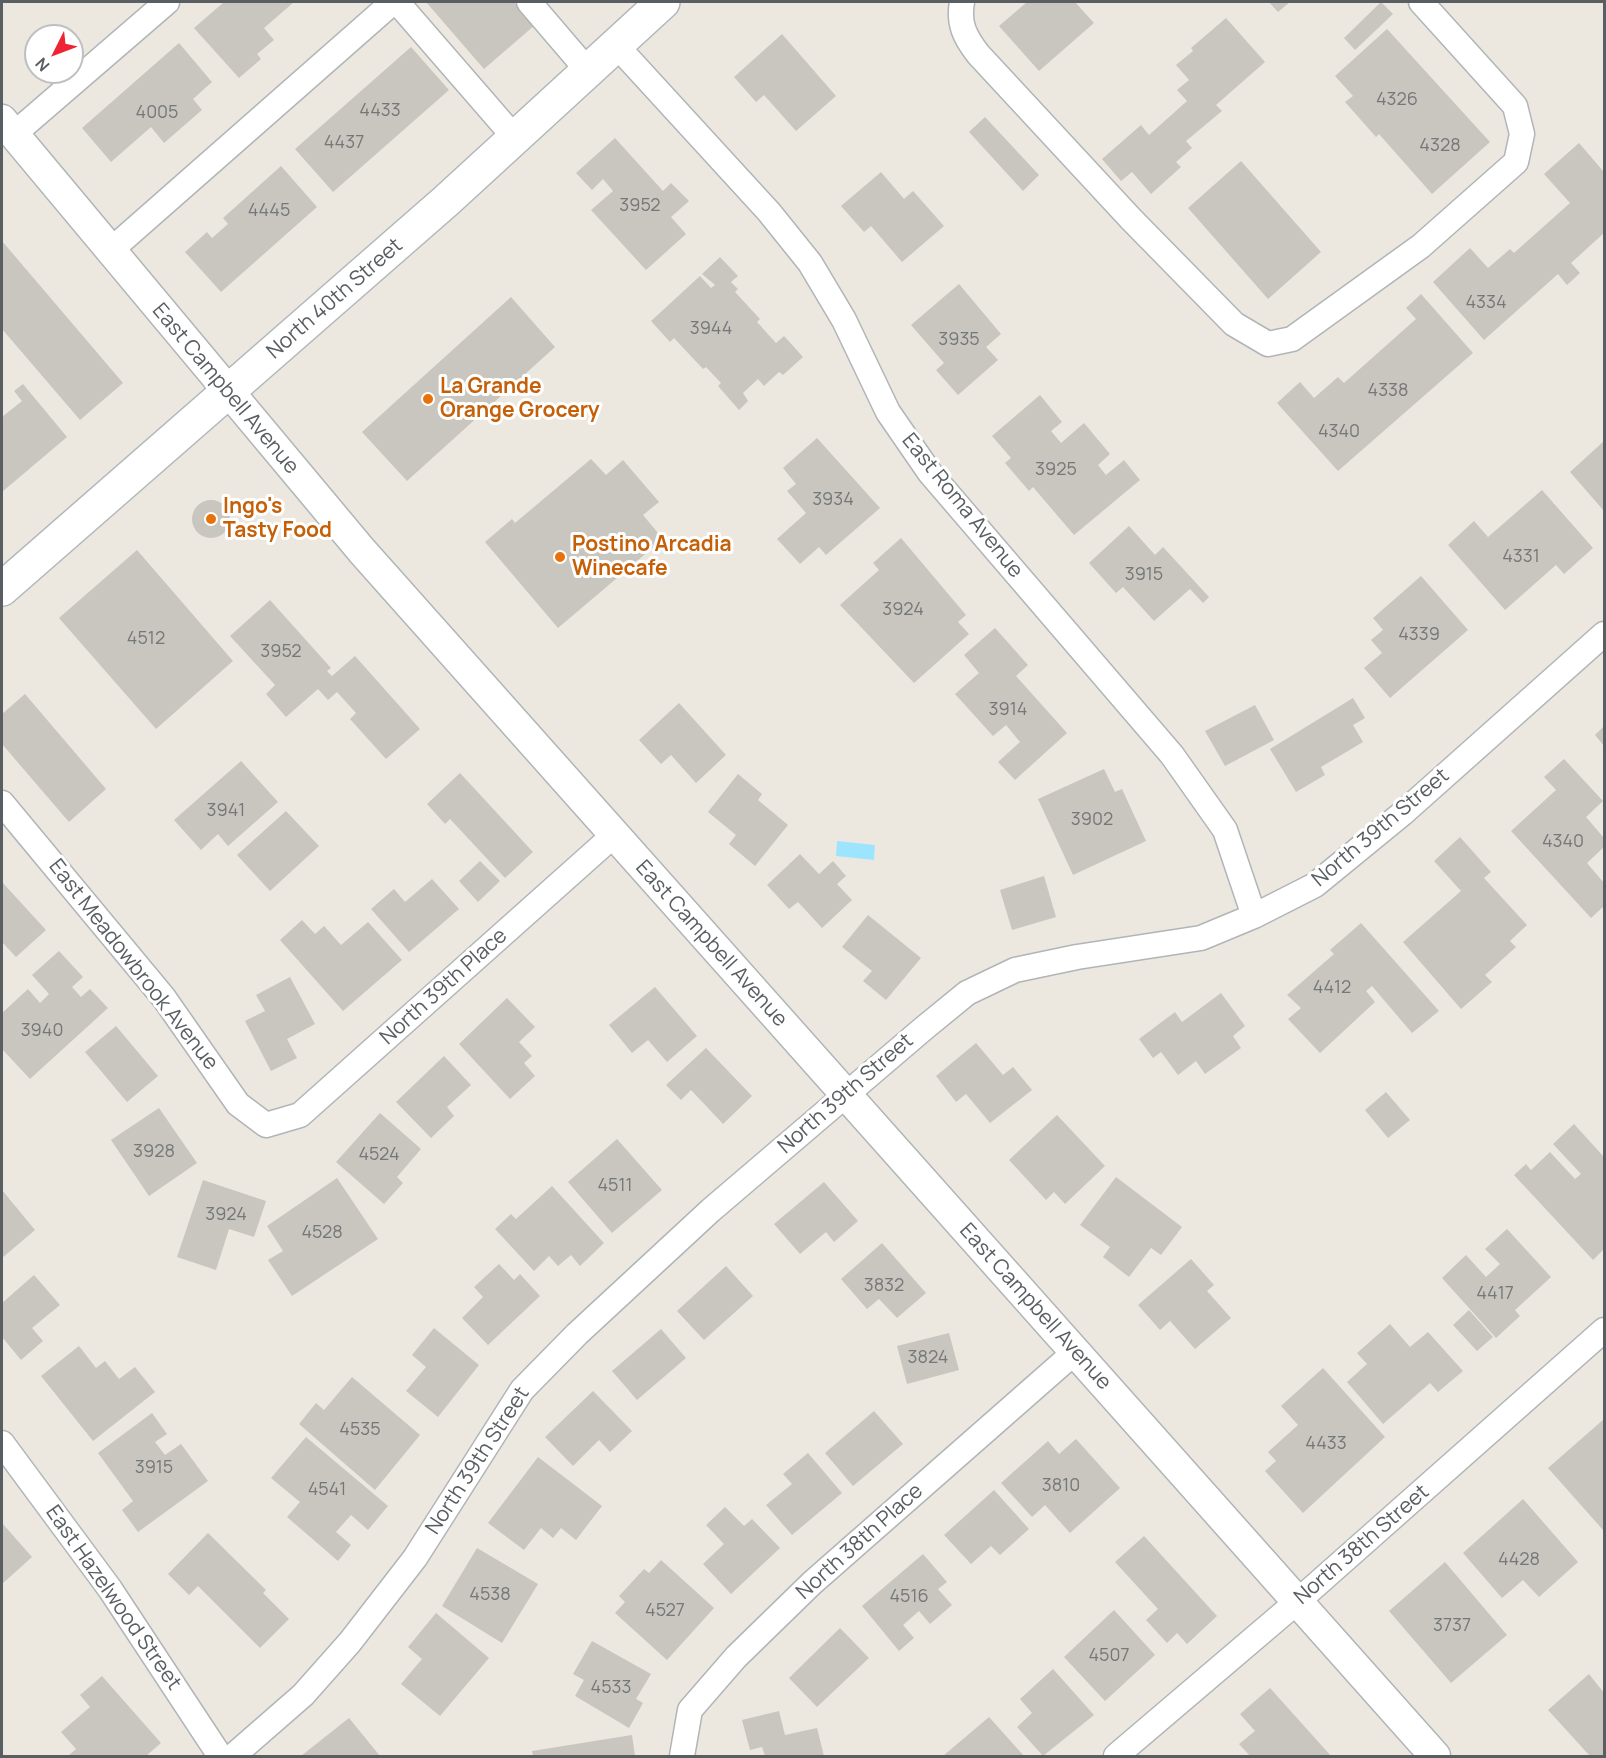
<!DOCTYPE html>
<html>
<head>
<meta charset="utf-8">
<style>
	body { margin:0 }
	#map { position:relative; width:1606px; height:1758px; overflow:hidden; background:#ece8e0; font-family:Manrope,sans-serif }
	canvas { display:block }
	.frame { position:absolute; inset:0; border:3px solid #595e62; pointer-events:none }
	.north { position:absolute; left:24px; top:24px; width:60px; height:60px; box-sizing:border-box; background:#fff; border:2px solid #bdbfc0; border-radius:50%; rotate:228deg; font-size:16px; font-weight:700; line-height:24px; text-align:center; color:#595e62 }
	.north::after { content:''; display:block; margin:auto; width:21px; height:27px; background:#ee2436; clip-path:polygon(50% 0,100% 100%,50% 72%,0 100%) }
</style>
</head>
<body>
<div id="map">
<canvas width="1606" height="1758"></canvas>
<div class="frame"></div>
<div class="north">N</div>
</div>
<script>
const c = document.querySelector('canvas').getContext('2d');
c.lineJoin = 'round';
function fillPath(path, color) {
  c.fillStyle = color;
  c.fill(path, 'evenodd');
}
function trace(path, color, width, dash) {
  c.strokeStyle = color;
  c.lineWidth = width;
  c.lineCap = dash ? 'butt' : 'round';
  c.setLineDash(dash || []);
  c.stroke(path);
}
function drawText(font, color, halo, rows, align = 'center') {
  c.font = font + ' Manrope,sans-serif';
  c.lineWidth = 6;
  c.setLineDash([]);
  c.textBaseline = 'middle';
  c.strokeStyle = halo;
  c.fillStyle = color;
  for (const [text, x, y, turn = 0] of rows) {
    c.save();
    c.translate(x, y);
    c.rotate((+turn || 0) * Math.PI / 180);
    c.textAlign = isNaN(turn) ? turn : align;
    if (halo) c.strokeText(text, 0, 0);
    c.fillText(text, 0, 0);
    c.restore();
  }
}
fillPath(new Path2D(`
	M 837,841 L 875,845 L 874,860 L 836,856 Z`), '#9de5ff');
fillPath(new Path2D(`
	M 224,2 L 294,2 L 264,28 L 274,40 L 257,54 L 261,59 L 239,78 L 194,28 Z
	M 426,2 L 514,2 L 535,25 L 484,69 Z
	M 1027,2 L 1075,2 L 1094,23 L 1039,71 L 999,26 Z
	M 1269,2 L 1290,2 L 1278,12 Z
	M 1381,2 L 1393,14 L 1355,50 L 1344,38 Z
	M 1226,18 L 1265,62 L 1216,105 L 1222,111 L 1186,141 L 1192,148 L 1176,162 L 1181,167 L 1151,194 L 1132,172 L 1121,181 L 1102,159 L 1141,125 L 1149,135 L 1187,101 L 1177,90 L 1189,80 L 1176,65 L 1193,51 L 1191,48 Z
	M 1387,29 L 1490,142 L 1432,194 L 1379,134 L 1376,137 L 1345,102 L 1353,96 L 1335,76 Z
	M 782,34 L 836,96 L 796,131 L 764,95 L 756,102 L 734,77 Z
	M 179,43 L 212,82 L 193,99 L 202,110 L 164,143 L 151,127 L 111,162 L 82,128 Z
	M 411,47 L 449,90 L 333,192 L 295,149 Z
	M 985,117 L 1039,175 L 1023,191 L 969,132 Z
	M 615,138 L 663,191 L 671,183 L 689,201 L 671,217 L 686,234 L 646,270 L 591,210 L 613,191 L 603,179 L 592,190 L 576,173 Z
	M 1579,143 L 1604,172 L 1604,233 L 1571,263 L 1580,273 L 1567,285 L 1558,274 L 1484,340 L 1433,282 L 1470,248 L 1488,268 L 1510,249 L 1514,253 L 1570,203 L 1544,174 Z
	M 1241,161 L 1321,252 L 1268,299 L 1188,208 Z
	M 281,166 L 317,207 L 221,292 L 185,252 L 207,232 L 212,238 L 228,224 L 223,218 Z
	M 881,172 L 904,199 L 913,191 L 944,226 L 902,262 L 871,226 L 864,232 L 841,206 Z
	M 2,241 L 123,383 L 80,420 L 2,329 Z
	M 720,257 L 738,276 L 731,282 L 738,289 L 735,292 L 760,319 L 757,322 L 776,343 L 784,336 L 803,357 L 783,375 L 779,372 L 764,386 L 758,379 L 743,393 L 748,401 L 739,410 L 718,386 L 721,383 L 706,367 L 703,369 L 674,338 L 670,342 L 651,321 L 700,276 L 711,288 L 715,285 L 702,274 Z
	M 959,284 L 1001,334 L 986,347 L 998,360 L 958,395 L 936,370 L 944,363 L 911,325 Z
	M 1421,294 L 1473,353 L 1338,471 L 1277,403 L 1300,382 L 1314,398 L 1338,377 L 1344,383 L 1416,319 L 1406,308 Z
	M 511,297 L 555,347 L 407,481 L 362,432 Z
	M 23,384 L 67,437 L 2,492 L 2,417 L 22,401 L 14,391 Z
	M 1040,395 L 1062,422 L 1051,431 L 1061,443 L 1084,423 L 1110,454 L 1098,465 L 1106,475 L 1124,460 L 1140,480 L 1074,535 L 1033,487 L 1029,491 L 1005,463 L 1011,458 L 992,436 Z
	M 817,438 L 880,508 L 826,555 L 819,547 L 800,564 L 777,539 L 806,513 L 787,491 L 796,484 L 783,468 Z
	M 1604,441 L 1604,511 L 1570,472 Z
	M 591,459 L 606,475 L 623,460 L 659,502 L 643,515 L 663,539 L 558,628 L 485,542 L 512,519 L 515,523 Z
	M 1542,490 L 1593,548 L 1564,574 L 1556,565 L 1505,610 L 1448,545 L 1474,521 L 1488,537 Z
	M192 519a19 19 0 1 1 38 0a19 19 0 1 1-38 0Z
	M 1129,526 L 1155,555 L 1163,547 L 1209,597 L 1203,603 L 1190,589 L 1154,621 L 1123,587 L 1116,593 L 1089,563 Z
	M 901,538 L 966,615 L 958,622 L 969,634 L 914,683 L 840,605 L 879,570 L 873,563 Z
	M 137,550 L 233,661 L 156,729 L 59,618 Z
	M 1421,576 L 1468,630 L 1390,698 L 1364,668 L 1382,653 L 1371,640 L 1383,630 L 1373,618 Z
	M 270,600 L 331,668 L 327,671 L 332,676 L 355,656 L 420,729 L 386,759 L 350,719 L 356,713 L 337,692 L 328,700 L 318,689 L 286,717 L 266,694 L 275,685 L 230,636 Z
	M 995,628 L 1028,665 L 1016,676 L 1067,733 L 1015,780 L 998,762 L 1020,742 L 1006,725 L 993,736 L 955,694 L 979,673 L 964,655 Z
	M 25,694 L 106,789 L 69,822 L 2,744 L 2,714 Z
	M 1353,698 L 1365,718 L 1353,725 L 1363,742 L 1321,767 L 1325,775 L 1296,792 L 1270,749 Z
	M 679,703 L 726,755 L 696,783 L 671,755 L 661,764 L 639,740 Z
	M 1255,705 L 1274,740 L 1225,766 L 1205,731 Z
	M 1604,726 L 1604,746 L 1595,735 Z
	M 1564,759 L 1603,801 L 1586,817 L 1604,838 L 1604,847 L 1587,863 L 1604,883 L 1604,906 L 1591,918 L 1511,831 L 1556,790 L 1544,777 Z
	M 241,761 L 278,802 L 228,846 L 218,834 L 201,850 L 174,820 Z
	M 1104,769 L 1115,792 L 1122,789 L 1146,841 L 1073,875 L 1038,799 Z
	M 460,773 L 533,852 L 505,878 L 450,819 L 445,824 L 427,804 Z
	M 738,774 L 762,794 L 758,800 L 788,825 L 755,866 L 729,844 L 736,835 L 708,812 Z
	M 286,811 L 319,846 L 270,891 L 237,855 Z
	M 1460,837 L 1491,872 L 1484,878 L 1527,925 L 1510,941 L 1516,947 L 1485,975 L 1492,982 L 1461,1009 L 1403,942 L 1461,891 L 1434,861 Z
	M 800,854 L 819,874 L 833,861 L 846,876 L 837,884 L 852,900 L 822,928 L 798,902 L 789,909 L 767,885 Z
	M 480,861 L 500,881 L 478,902 L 459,881 Z
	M 1044,876 L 1056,917 L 1012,930 L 1000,890 Z
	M 432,879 L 459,909 L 409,952 L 371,909 L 394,889 L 405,902 Z
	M 2,882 L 46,930 L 16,957 L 2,942 Z
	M 868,915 L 921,958 L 886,1000 L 863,981 L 872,971 L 842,947 Z
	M 302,920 L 315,934 L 324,926 L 341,945 L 368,922 L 402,960 L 343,1011 L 280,940 Z
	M 1361,923 L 1439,1011 L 1412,1033 L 1372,986 L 1366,991 L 1375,1002 L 1320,1053 L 1288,1019 L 1301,1008 L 1287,995 L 1334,954 L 1330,950 Z
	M 59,951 L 83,977 L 72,987 L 81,997 L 90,989 L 108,1008 L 30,1079 L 2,1049 L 2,1013 L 28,989 L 40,1003 L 49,994 L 32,975 Z
	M 290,977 L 315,1024 L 287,1039 L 297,1058 L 271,1071 L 245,1021 L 265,1011 L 256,995 Z
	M 655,987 L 697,1036 L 667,1062 L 648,1040 L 632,1053 L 609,1025 Z
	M 1221,993 L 1245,1026 L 1233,1036 L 1241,1048 L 1205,1074 L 1196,1061 L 1178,1075 L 1161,1052 L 1153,1058 L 1139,1039 L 1175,1012 L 1182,1022 Z
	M 507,998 L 535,1027 L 519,1042 L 532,1056 L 524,1063 L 535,1076 L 510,1099 L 459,1044 Z
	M 116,1026 L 158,1076 L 127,1102 L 85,1052 Z
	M 976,1043 L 1003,1075 L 1013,1067 L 1032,1090 L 990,1123 L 966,1094 L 956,1102 L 936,1076 Z
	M 706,1048 L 752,1096 L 723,1124 L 691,1090 L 681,1100 L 666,1085 Z
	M 444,1056 L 471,1085 L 447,1107 L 454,1116 L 431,1138 L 396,1102 Z
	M 1386,1092 L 1410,1120 L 1388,1138 L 1365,1110 Z
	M 159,1108 L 197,1163 L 149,1196 L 111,1140 Z
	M 380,1113 L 421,1149 L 397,1177 L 403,1183 L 384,1204 L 336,1162 Z
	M 1057,1115 L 1105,1166 L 1065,1204 L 1054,1192 L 1046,1200 L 1009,1160 Z
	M 1574,1124 L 1604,1157 L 1604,1249 L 1593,1260 L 1514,1175 L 1526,1164 L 1531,1170 L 1550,1152 L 1575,1179 L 1581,1174 L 1553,1144 Z
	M 617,1139 L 662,1190 L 612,1233 L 568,1182 Z
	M 1116,1177 L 1182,1227 L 1161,1255 L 1151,1248 L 1129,1277 L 1103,1257 L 1110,1247 L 1080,1225 Z
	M 337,1178 L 378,1239 L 292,1296 L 268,1260 L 283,1251 L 267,1226 Z
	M 203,1180 L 266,1201 L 254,1237 L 229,1229 L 216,1270 L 177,1257 Z
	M 824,1182 L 858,1221 L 834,1242 L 826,1232 L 800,1254 L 774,1224 Z
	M 552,1186 L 604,1243 L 580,1266 L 571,1255 L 558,1266 L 549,1256 L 534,1271 L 495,1229 L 511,1214 L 516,1219 Z
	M 2,1190 L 35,1230 L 2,1258 Z
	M 1507,1229 L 1551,1277 L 1515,1310 L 1520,1316 L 1496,1338 L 1442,1278 L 1466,1255 L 1486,1277 L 1500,1264 L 1485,1249 Z
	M 882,1243 L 926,1293 L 897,1318 L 879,1299 L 867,1309 L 841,1279 Z
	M 1191,1259 L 1214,1285 L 1207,1291 L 1231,1318 L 1195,1349 L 1170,1321 L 1160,1330 L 1138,1305 Z
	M 499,1264 L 514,1280 L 520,1274 L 540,1296 L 488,1345 L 462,1318 L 483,1297 L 474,1287 Z
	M 726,1266 L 753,1296 L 704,1340 L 677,1311 Z
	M 34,1275 L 60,1305 L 32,1328 L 43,1341 L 21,1360 L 2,1337 L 2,1303 Z
	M 1469,1310 L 1493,1337 L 1477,1351 L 1453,1325 Z
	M 1390,1324 L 1410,1347 L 1428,1332 L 1463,1371 L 1438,1392 L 1430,1383 L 1383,1424 L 1347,1382 L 1367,1364 L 1357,1353 Z
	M 434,1328 L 479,1365 L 438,1417 L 406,1391 L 426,1367 L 412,1355 Z
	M 661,1329 L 686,1358 L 637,1400 L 612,1371 Z
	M 949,1333 L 959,1370 L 907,1384 L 897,1346 Z
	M 79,1346 L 96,1368 L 105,1361 L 119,1379 L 135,1367 L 155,1392 L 93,1441 L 41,1376 Z
	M 1323,1368 L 1385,1437 L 1303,1513 L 1265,1471 L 1276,1461 L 1268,1452 L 1298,1425 L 1281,1406 Z
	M 352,1377 L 420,1435 L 375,1490 L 299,1424 L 316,1403 L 324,1410 Z
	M 593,1391 L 632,1431 L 610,1452 L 599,1440 L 573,1466 L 545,1437 Z
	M 874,1411 L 903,1444 L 853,1486 L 825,1453 Z
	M 152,1413 L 167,1434 L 155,1442 L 165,1455 L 181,1444 L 208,1481 L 138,1532 L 122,1510 L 133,1501 L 98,1453 Z
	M 1604,1419 L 1604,1529 L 1603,1530 L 1548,1468 Z
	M 306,1437 L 388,1506 L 368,1530 L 351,1515 L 336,1532 L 351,1545 L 338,1561 L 287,1517 L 300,1502 L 271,1478 Z
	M 1076,1439 L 1120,1488 L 1070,1533 L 1045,1505 L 1032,1517 L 1001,1483 L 1048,1441 L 1059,1454 Z
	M 808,1453 L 842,1493 L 792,1535 L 766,1505 L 792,1484 L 783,1474 Z
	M 538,1457 L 602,1506 L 576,1540 L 561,1528 L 553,1538 L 541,1528 L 524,1550 L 488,1523 Z
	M 994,1490 L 1029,1529 L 1000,1555 L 991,1546 L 971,1564 L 944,1535 Z
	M 1523,1499 L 1578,1562 L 1539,1597 L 1523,1580 L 1502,1598 L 1463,1553 Z
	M 725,1507 L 744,1526 L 752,1519 L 780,1548 L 731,1594 L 703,1564 L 724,1544 L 706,1525 Z
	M 2,1523 L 32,1557 L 2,1584 Z
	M 208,1533 L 266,1590 L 263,1593 L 289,1619 L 260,1648 L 198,1586 L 189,1595 L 168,1574 Z
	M 1144,1536 L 1217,1616 L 1187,1644 L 1177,1633 L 1167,1643 L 1146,1620 L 1158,1609 L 1115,1562 Z
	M 477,1548 L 538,1584 L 502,1643 L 442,1606 Z
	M 923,1554 L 947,1582 L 938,1589 L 952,1605 L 930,1624 L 919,1611 L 903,1625 L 914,1638 L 899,1651 L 862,1606 Z
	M 661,1560 L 714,1608 L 667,1660 L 615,1613 L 625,1602 L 619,1596 L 644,1569 L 649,1573 Z
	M 1445,1562 L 1507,1635 L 1451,1683 L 1389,1611 Z
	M 1114,1610 L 1155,1655 L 1105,1701 L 1064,1657 Z
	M 436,1613 L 489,1658 L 440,1716 L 401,1684 L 422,1659 L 408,1647 Z
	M 840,1628 L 869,1658 L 817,1707 L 789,1678 Z
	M 592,1641 L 651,1674 L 636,1699 L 643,1703 L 629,1728 L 575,1696 L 584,1680 L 573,1674 Z
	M 1053,1669 L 1094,1715 L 1043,1756 L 1017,1727 L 1032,1713 L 1020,1699 Z
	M 1589,1674 L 1604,1693 L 1604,1756 L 1590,1756 L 1548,1710 Z
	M 102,1676 L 161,1743 L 146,1756 L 68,1756 L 76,1749 L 61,1732 L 90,1707 L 80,1695 Z
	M 1270,1688 L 1331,1756 L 1250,1756 L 1239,1744 L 1255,1731 L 1240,1714 Z
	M 779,1711 L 785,1735 L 817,1728 L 824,1756 L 765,1756 L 762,1747 L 750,1750 L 742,1720 Z
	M 989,1717 L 1024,1756 L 943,1756 Z
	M 349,1718 L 380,1756 L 301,1756 Z
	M 632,1735 L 635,1756 L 533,1756 L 532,1751 Z`), '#c9c5bf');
const minor = new Path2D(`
	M 397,2 L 515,138
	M 529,2 L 588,71
	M 962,2 C 958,24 965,37 978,54 L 1131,219 L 1234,324 L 1268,344 L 1292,339 L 1421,246 L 1516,162 L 1522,134 L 1515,106 L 1421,2
	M 616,45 L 769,212 L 810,263 L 844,320 L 888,412 L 930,473 L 1172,755 L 1225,830 L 1254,916
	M 14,134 L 167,2
	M 111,250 L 393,2
	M 2,803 L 164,998 L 238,1104 L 266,1125 L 300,1115 L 614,835
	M 2,1443 L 110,1589 L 220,1756
	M 233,1756 L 303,1695 L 350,1642 L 415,1558 L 522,1390 L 577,1334 L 711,1210 L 923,1029 L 967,993 L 1015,970 L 1077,957 L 1201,938 L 1254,916 L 1315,885 L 1403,813 L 1604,634
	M 682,1756 L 690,1710 L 736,1657 L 812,1583 L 1075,1352
	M 1116,1756 L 1298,1601 L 1604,1330`);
const tertiary = new Path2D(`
	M 2,120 L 362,551 L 1435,1756`);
const secondary = new Path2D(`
	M 2,589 L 446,201 L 663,2`);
trace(minor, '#b1b5b8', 27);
trace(tertiary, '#b1b5b8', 33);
trace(secondary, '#b2b7bb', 36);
trace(minor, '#fff', 24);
trace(tertiary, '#fff', 30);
trace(secondary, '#fff', 33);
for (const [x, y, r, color] of [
	[428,399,6,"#e8710a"],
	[211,519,6,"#e8710a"],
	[560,557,6,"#e8710a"]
]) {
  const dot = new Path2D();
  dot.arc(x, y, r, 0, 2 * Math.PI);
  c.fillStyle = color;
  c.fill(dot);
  trace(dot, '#fff', 2);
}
drawText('18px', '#757879', null, [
	["4326",1397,100],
	["4433",380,111],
	["4005",157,113],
	["4437",344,143],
	["4328",1440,146],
	["3952",640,206],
	["4445",269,211],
	["4334",1486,303],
	["3944",711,329],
	["3935",959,340],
	["4338",1388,391],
	["4340",1339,432],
	["3925",1056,470],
	["3934",833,500],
	["4331",1521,557],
	["3915",1144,575],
	["3924",903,610],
	["4339",1419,635],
	["4512",146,639],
	["3952",281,652],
	["3914",1008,710],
	["3941",226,811],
	["3902",1092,820],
	["4340",1563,842],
	["4412",1332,988],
	["3940",42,1031],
	["3928",154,1152],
	["4524",379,1155],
	["4511",615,1186],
	["3924",226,1215],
	["4528",322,1233],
	["3832",884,1286],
	["4417",1495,1294],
	["3824",928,1358],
	["4535",360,1430],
	["4433",1326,1444],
	["3915",154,1468],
	["3810",1061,1486],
	["4541",327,1490],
	["4428",1519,1560],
	["4538",490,1595],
	["4516",909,1597],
	["4527",665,1611],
	["3737",1452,1626],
	["4507",1109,1656],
	["4533",611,1688]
]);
drawText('21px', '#595e62', '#fff', [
	["North 40th Street",335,299,-41],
	["East Campbell Avenue",225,389,50],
	["East Roma Avenue",962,506,51],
	["North 39th Street",1381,828,-40],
	["East Campbell Avenue",711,944,48],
	["East Meadowbrook Avenue",133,965,52],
	["North 39th Place",444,987,-42],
	["North 39th Street",846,1094,-41],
	["East Campbell Avenue",1035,1307,48],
	["North 39th Street",478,1461,-57],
	["North 38th Place",860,1542,-42],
	["North 38th Street",1362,1545,-41],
	["East Hazelwood Street",113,1598,55]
]);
drawText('bold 21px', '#c56008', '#fff', [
	["La Grande",440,387],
	["Orange Grocery",440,411],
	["Ingo's",223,507],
	["Tasty Food",223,531],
	["Postino Arcadia",572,545],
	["Winecafe",572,569]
], 'left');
</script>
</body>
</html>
